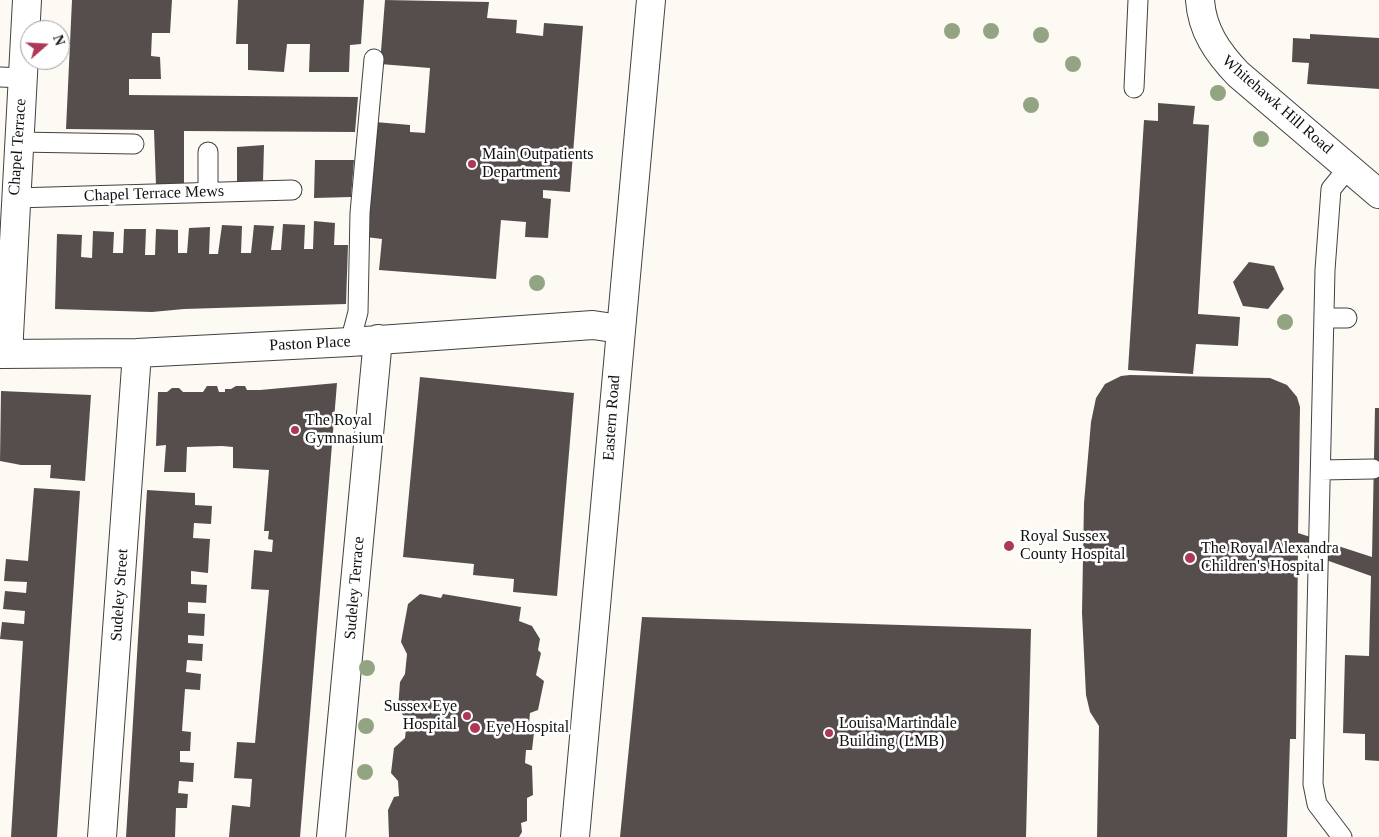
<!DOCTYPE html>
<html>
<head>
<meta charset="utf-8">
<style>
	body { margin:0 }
	#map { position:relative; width:1379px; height:837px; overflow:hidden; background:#fdf9f3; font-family:"Times New Roman",serif }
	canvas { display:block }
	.north { position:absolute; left:20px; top:20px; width:50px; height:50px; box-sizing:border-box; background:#fff; border:1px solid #9f9f9f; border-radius:50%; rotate:71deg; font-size:14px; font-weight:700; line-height:20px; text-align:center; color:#0f0f0f }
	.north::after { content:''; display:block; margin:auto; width:18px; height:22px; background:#ad3855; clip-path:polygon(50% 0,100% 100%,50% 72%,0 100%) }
</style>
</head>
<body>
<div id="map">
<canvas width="1379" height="837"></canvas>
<div class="north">N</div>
</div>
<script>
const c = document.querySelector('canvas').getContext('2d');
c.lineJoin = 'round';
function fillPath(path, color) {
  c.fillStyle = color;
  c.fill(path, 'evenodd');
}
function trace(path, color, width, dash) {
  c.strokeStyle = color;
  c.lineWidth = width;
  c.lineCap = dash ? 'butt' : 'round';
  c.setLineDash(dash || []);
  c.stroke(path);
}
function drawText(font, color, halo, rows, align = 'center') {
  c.font = font + ' "Times New Roman",serif';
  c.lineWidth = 5;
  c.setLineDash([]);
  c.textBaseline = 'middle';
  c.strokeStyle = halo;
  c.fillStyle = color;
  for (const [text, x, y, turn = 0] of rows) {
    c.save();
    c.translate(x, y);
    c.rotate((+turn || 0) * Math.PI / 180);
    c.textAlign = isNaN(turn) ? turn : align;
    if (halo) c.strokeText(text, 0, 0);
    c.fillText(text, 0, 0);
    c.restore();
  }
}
fillPath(new Path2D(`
	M 72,0 L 172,0 L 170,33 L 152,33 L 151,56 L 160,57 L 161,79 L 129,79 L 129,95 L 358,97 L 355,132 L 184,131 L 184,184 L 156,185 L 154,130 L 66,129 Z
	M 238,0 L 364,0 L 361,44 L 350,45 L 349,72 L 309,72 L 310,44 L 287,44 L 284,72 L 248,70 L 248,44 L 236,44 Z
	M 385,0 L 489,2 L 487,18 L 517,20 L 516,33 L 543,36 L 544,23 L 583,26 L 570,192 L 543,190 L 543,198 L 551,199 L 548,238 L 525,237 L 526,222 L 501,220 L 496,279 L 379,270 L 382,239 L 366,237 L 375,122 L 410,125 L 410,132 L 425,133 L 430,68 L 380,64 Z
	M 1310,34 L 1379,38 L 1379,89 L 1307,84 L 1309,63 L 1292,62 L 1293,38 L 1310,39 Z
	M 1158,103 L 1195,106 L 1193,124 L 1209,125 L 1198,314 L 1240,317 L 1238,346 L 1196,344 L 1193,374 L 1128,370 L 1144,120 L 1158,121 Z
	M 264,145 L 263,182 L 237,183 L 237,147 Z
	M 315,160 L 354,160 L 351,197 L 314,198 Z
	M 314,221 L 335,223 L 334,245 L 348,245 L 346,304 L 184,309 L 152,312 L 55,309 L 57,234 L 82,235 L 81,257 L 92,258 L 93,231 L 114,232 L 113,253 L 123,253 L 124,229 L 146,229 L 145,255 L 155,255 L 156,229 L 178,230 L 178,253 L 187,253 L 189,228 L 210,227 L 209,254 L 218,254 L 222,225 L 242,226 L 241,253 L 251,253 L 254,225 L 274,226 L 271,250 L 281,250 L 283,224 L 305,225 L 304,249 L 313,249 Z
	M 1249,262 L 1274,266 L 1284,289 L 1268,309 L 1243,306 L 1233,282 Z
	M 1130,375 L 1270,378 L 1287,385 L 1297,397 L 1300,407 L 1298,533 L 1372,557 L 1375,408 L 1379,408 L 1379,761 L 1365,760 L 1365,734 L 1343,733 L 1345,655 L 1369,656 L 1371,576 L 1298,550 L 1296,739 L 1290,739 L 1287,837 L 1097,837 L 1099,726 L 1090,712 L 1086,695 L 1082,613 L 1084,503 L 1091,422 L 1096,398 L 1105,384 L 1121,376 Z
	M 420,377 L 574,393 L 557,596 L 513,592 L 514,579 L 473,575 L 474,564 L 403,557 Z
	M 337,383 L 300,837 L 229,837 L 232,805 L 250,807 L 252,779 L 234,778 L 237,742 L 255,743 L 269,590 L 251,589 L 254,550 L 272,552 L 273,540 L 268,539 L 269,531 L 264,531 L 269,470 L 233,468 L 233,447 L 222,446 L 187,447 L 186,472 L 164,472 L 166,445 L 156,446 L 158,392 L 167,392 L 172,388 L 179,388 L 183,392 L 203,392 L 207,386 L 217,386 L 219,392 L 225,392 L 225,389 L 231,389 L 236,386 L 245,386 L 247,390 L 260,390 Z
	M 1,391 L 91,395 L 85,481 L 50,478 L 51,465 L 21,465 L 0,461 Z
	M 34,488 L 80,491 L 57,837 L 11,837 L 23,641 L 0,639 L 2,622 L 24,624 L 25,611 L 3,609 L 5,591 L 26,593 L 27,582 L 4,581 L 6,559 L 28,561 Z
	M 147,490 L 195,493 L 195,505 L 212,506 L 211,524 L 194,523 L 193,538 L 210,539 L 209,554 L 208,573 L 191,571 L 191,584 L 207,585 L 206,603 L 188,602 L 188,613 L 205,614 L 204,636 L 188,635 L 188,643 L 203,644 L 202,661 L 187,660 L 186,672 L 201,674 L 200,690 L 185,689 L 182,731 L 191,732 L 190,751 L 180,751 L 180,762 L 194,763 L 193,782 L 179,781 L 178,793 L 188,794 L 187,808 L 176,808 L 175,837 L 126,837 Z
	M 420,594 L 441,598 L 443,594 L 521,607 L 519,621 L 532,626 L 540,639 L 538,650 L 541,653 L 536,675 L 544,681 L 538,710 L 530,713 L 529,724 L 535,724 L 532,750 L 526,750 L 525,763 L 532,766 L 533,795 L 527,798 L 527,821 L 521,823 L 522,832 L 519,837 L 389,837 L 388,810 L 394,797 L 399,796 L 398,781 L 391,773 L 394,748 L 405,738 L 407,720 L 398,709 L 400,682 L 405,674 L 407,654 L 401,642 L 408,604 Z
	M 642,617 L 1031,629 L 1026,837 L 620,837 Z`), '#564e4d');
const service = new Path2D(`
	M 0,77 L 23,78
	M 1134,88 L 1138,0
	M 18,142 L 134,144
	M 208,192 L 208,152
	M 15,198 L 292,190
	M 1324,318 L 1347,318
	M 350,342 L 358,312 L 360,213 L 374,59
	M 1321,470 L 1373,469
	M 1342,837 L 1317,804 L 1313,784 L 1325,270 L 1331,189 L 1349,167`);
const minor = new Path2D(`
	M 1200,0 C 1202,30 1217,52 1238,74 L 1379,194
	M 0,354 L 137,353 L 350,342 L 593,325 L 620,329
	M 8,354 L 27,0
	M 102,837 L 137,353
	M 331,837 L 378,339`);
const tertiary = new Path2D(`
	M 575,837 L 651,0`);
trace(service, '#424242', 21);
trace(minor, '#424242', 30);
trace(tertiary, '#424242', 30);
trace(service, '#fff', 19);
trace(minor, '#fff', 28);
trace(tertiary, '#fff', 28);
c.fillStyle = '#93a483';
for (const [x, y] of [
	[952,31],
	[991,31],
	[1041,35],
	[1073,64],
	[1218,93],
	[1031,105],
	[1261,139],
	[537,283],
	[1285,322],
	[367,668],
	[366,726],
	[365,772]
]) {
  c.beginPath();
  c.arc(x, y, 8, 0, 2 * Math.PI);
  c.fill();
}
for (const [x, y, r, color] of [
	[472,164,5,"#ad3855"],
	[295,430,5,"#ad3855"],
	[1009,546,6,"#ad3855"],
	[1190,558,6,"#ad3855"],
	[467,716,5,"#ad3855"],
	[475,728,6,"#ad3855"],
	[829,733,5,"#ad3855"]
]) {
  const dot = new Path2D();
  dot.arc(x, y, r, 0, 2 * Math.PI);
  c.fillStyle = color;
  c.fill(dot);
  trace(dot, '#fff', 2);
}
drawText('16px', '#0f0f0f', '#fff', [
	["Whitehawk Hill Road",1277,105,41],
	["Chapel Terrace",18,147,-86],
	["Chapel Terrace Mews",154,194,-2],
	["Paston Place",310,344,-3],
	["Eastern Road",612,418,-86],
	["Sudeley Terrace",355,588,-85],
	["Sudeley Street",120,595,-86]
]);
drawText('16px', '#0f0f0f', '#fff', [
	["Main Outpatients",482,155],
	["Department",482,173],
	["The Royal",305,421],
	["Gymnasium",305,439],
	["Royal Sussex",1020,537],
	["County Hospital",1020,555],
	["The Royal Alexandra",1201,549],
	["Children's Hospital",1201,567],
	["Sussex Eye",457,707,"right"],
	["Hospital",457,725,"right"],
	["Louisa Martindale",839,724],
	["Building (LMB)",839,742],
	["Eye Hospital",486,728]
], 'left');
</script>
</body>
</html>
